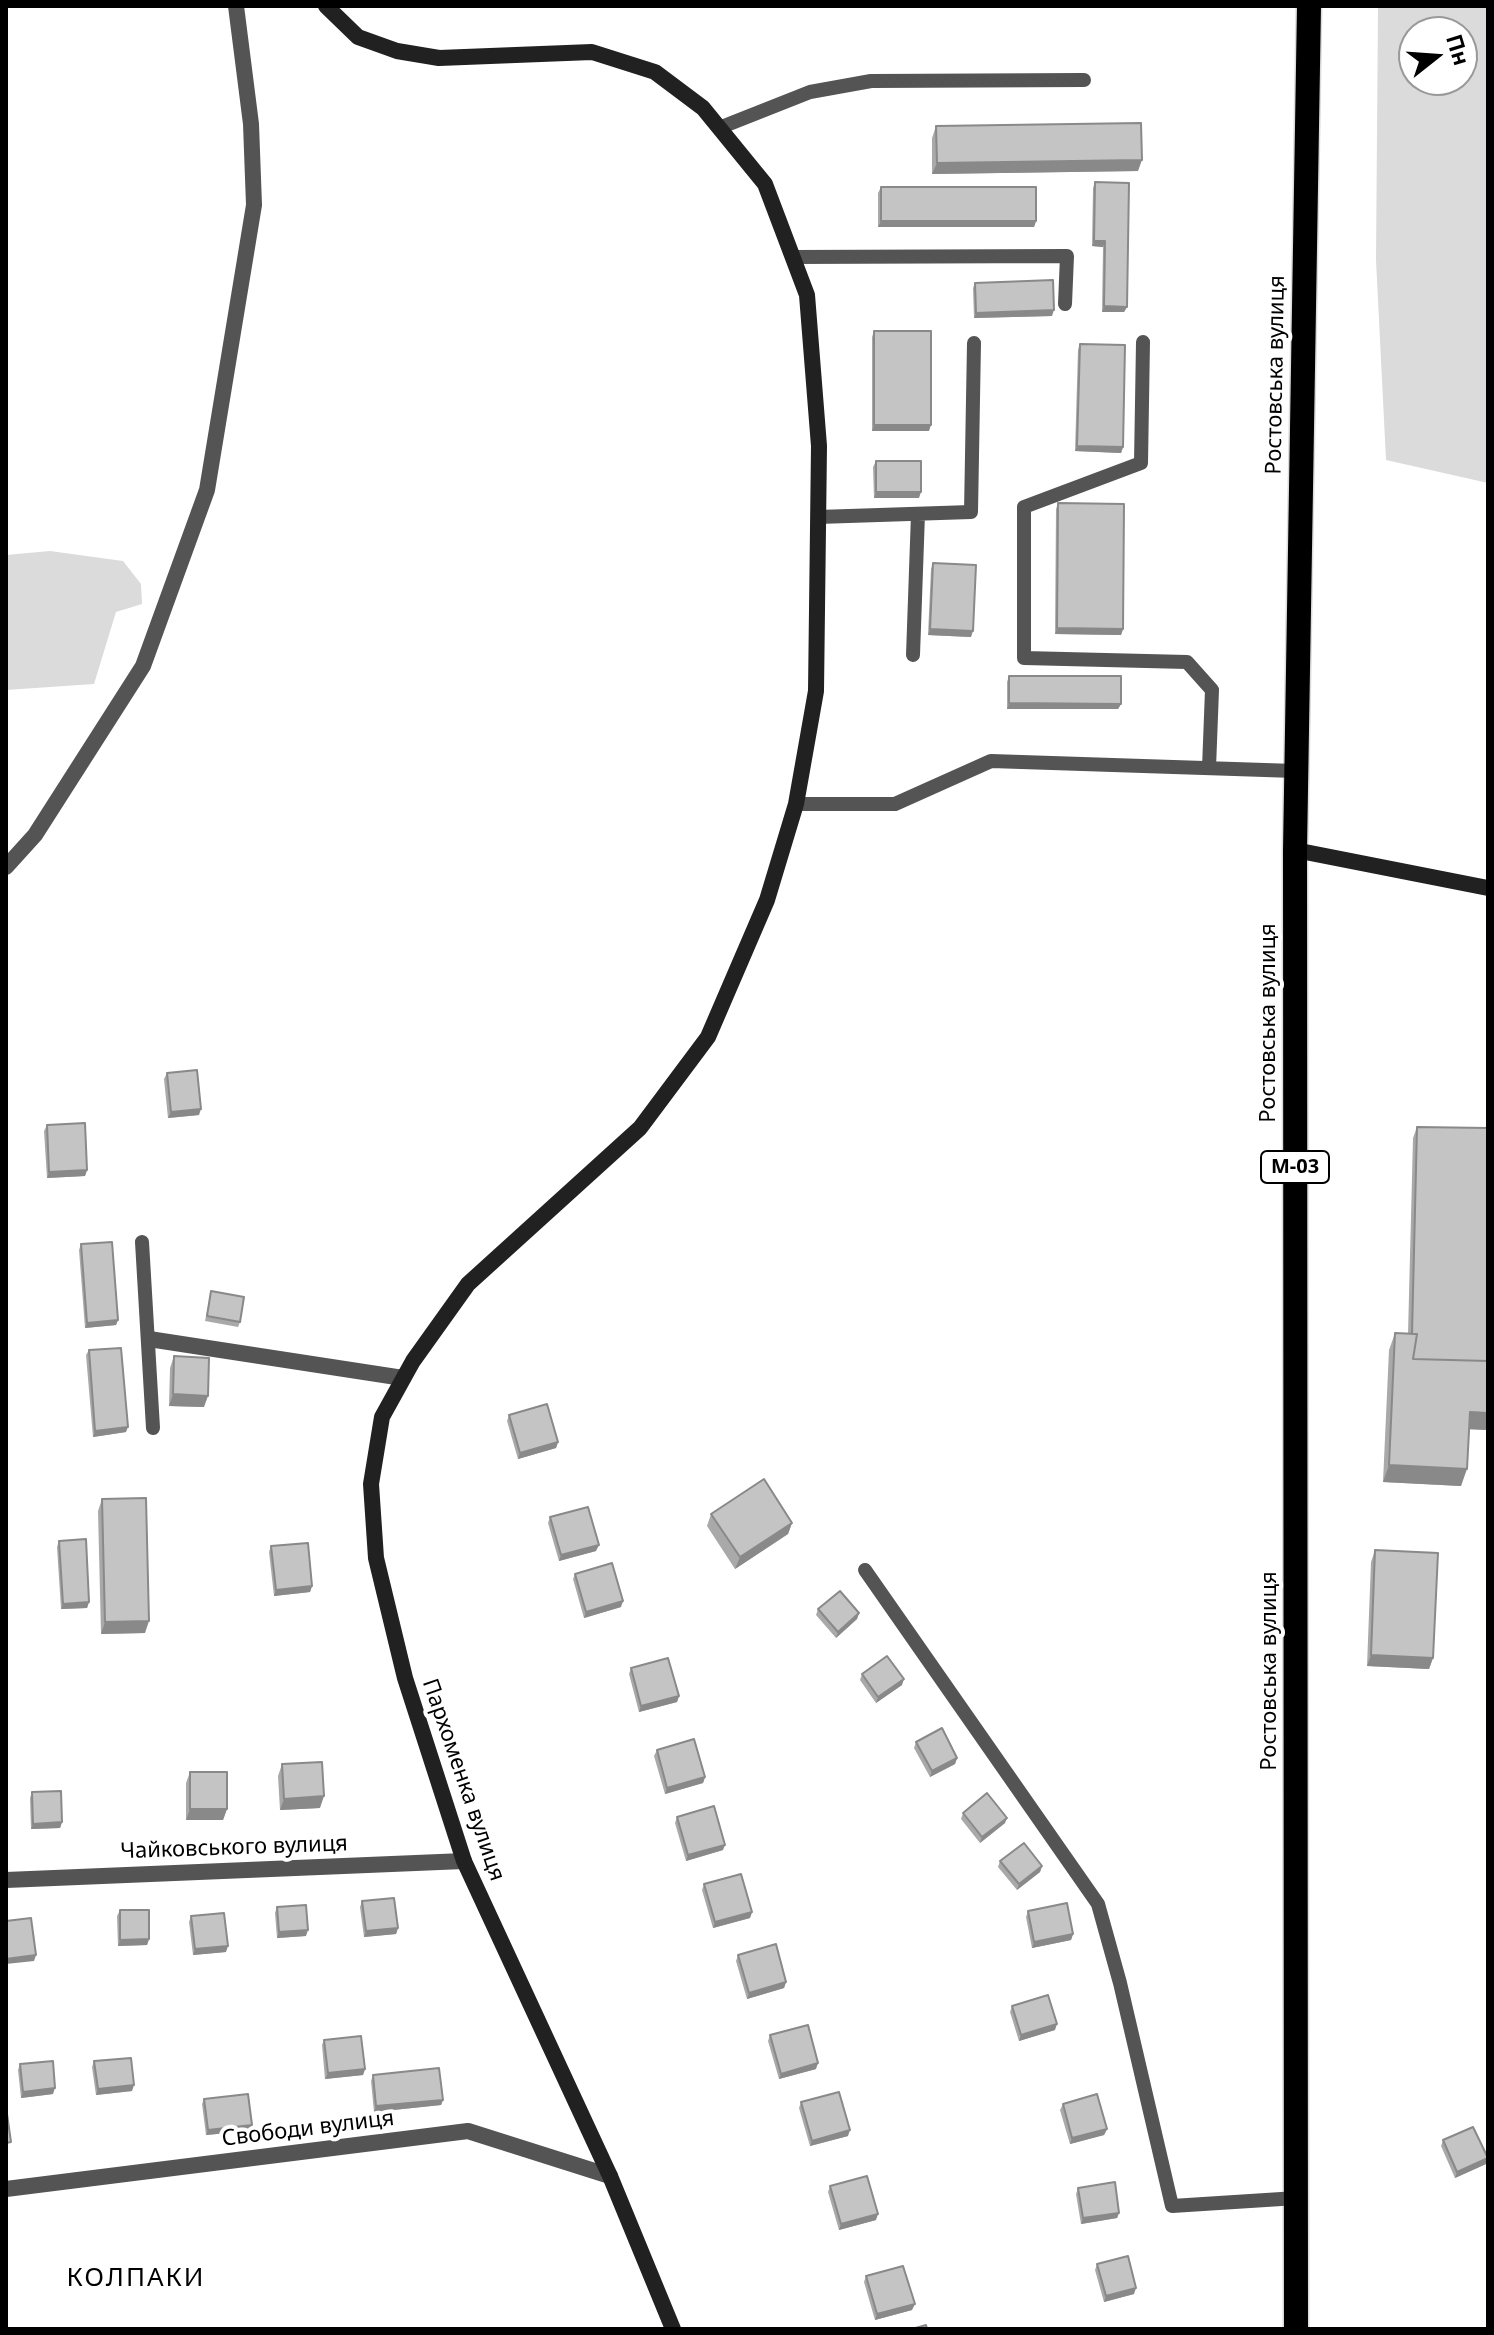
<!DOCTYPE html>
<html>
<head>
<meta charset="utf-8">
<style>
	body { margin:0 }
	#map { position:relative; width:1494px; height:2335px; overflow:hidden; background:#fff; font-family:"Noto Sans",sans-serif }
	canvas { display:block }
	.frame { position:absolute; inset:0; border:8px solid #000; pointer-events:none }
	.north { position:absolute; left:1398px; top:16px; width:80px; height:80px; box-sizing:border-box; background:#fff; border:2px solid #999; border-radius:50%; rotate:73deg; font-size:22px; font-weight:700; line-height:32px; text-align:center; color:#000 }
	.north::after { content:''; display:block; margin:auto; width:28px; height:36px; background:#000; clip-path:polygon(50% 0,100% 100%,50% 72%,0 100%) }
</style>
</head>
<body>
<div id="map">
<canvas width="1494" height="2335"></canvas>
<div class="frame"></div>
<div class="north">Пн</div>
</div>
<script>
const c = document.querySelector('canvas').getContext('2d');
c.lineJoin = 'round';
function fillPath(path, color) {
  c.fillStyle = color;
  c.fill(path, 'evenodd');
}
function trace(path, color, width, dash) {
  c.strokeStyle = color;
  c.lineWidth = width;
  c.lineCap = dash ? 'butt' : 'round';
  c.setLineDash(dash || []);
  c.stroke(path);
}
function drawText(font, color, halo, rows, align = 'center') {
  c.font = font + ' "Noto Sans",sans-serif';
  c.lineWidth = 8;
  c.setLineDash([]);
  c.textBaseline = 'middle';
  c.strokeStyle = halo;
  c.fillStyle = color;
  for (const [text, x, y, turn = 0] of rows) {
    c.save();
    c.translate(x, y);
    c.rotate((+turn || 0) * Math.PI / 180);
    c.textAlign = isNaN(turn) ? turn : align;
    if (halo) c.strokeText(text, 0, 0);
    c.fillText(text, 0, 0);
    c.restore();
  }
}
fillPath(new Path2D(`
	M 1378,6 L 1488,6 L 1488,483 L 1386,460 L 1376,260 ZM 1414,32 L 1462,32 L 1462,80 L 1414,80 Z
	M 50,551 L 123,561 L 141,584 L 142,604 L 116,612 L 94,684 L 6,690 L 6,555 Z`), '#dbdbdb');
const highway = new Path2D(`
	M 1296,2329 L 1295,850 L 1309,6`);
trace(highway, '#dbdbdb', 27);
trace(new Path2D(`
	M 719,128 L 810,92 L 871,81 L 1084,80
	M 793,257 L 1067,256 L 1065,304
	M 1143,342 L 1141,463 L 1024,507 L 1024,658 L 1187,662 L 1212,690 L 1209,768
	M 818,517 L 971,512 L 974,343
	M 913,655 L 918,514
	M 796,804 L 895,804 L 991,761 L 1295,771
	M 142,1242 L 153,1428
	M 865,1570 L 1098,1904 L 1120,1983 L 1172,2206 L 1297,2198`), '#545454', 14);
trace(new Path2D(`
	M 6,867 L 35,835 L 143,666 L 207,490 L 254,205 L 251,124 L 236,6
	M 149,1339 L 403,1378
	M 6,1880 L 464,1861
	M 6,2189 L 468,2131 L 610,2176`), '#545454', 16);
trace(new Path2D(`
	M 326,6 L 358,37 L 397,51 L 439,58 L 592,52 L 655,72 L 703,108 L 765,184 L 807,295 L 819,446 L 816,691 L 796,804 L 767,900 L 708,1037 L 640,1128 L 468,1284 L 413,1361 L 382,1417 L 371,1484 L 376,1558 L 405,1678 L 464,1861 L 610,2176 L 673,2329
	M 1295,850 L 1488,888`), '#212121', 16);
trace(highway, '#000', 24);
fillPath(new Path2D(`
	M 936,126 L 1138,171 L 932,174 L 932,138 Z
	M 1095,182 L 1127,307 L 1124,312 L 1102,312 L 1103,247 L 1092,246 L 1093,188 Z
	M 881,187 L 1036,221 L 1034,227 L 878,227 L 878,193 Z
	M 975,283 L 1052,316 L 974,318 L 973,288 Z
	M 874,331 L 929,431 L 872,431 L 872,337 Z
	M 1080,344 L 1123,447 L 1121,453 L 1075,451 L 1078,350 Z
	M 876,461 L 919,498 L 874,498 L 873,467 Z
	M 1058,503 L 1123,629 L 1121,635 L 1055,634 L 1056,509 Z
	M 933,563 L 971,637 L 928,635 L 931,569 Z
	M 1009,676 L 1121,704 L 1118,709 L 1007,709 L 1007,682 Z
	M 167,1073 L 199,1115 L 168,1118 L 164,1079 Z
	M 47,1125 L 87,1170 L 85,1176 L 47,1178 L 44,1131 Z
	M 1417,1127 L 1488,1128 L 1488,1430 L 1469,1429 L 1461,1486 L 1383,1482 L 1389,1350 L 1395,1333 L 1408,1334 L 1413,1138 Z
	M 81,1244 L 118,1320 L 116,1325 L 85,1328 L 79,1250 Z
	M 211,1291 L 240,1322 L 238,1327 L 205,1321 Z
	M 89,1350 L 126,1432 L 93,1437 L 86,1355 Z
	M 174,1356 L 204,1407 L 169,1406 L 170,1368 Z
	M 509,1415 L 558,1442 L 556,1448 L 518,1459 L 507,1421 Z
	M 102,1499 L 145,1633 L 101,1634 L 98,1511 Z
	M 711,1514 L 792,1523 L 788,1534 L 735,1569 L 707,1526 Z
	M 550,1517 L 596,1551 L 559,1561 L 548,1523 Z
	M 59,1541 L 89,1602 L 87,1608 L 61,1609 L 57,1547 Z
	M 271,1546 L 312,1586 L 310,1592 L 274,1596 L 269,1552 Z
	M 1375,1550 L 1433,1658 L 1429,1669 L 1367,1666 L 1371,1562 Z
	M 575,1574 L 621,1607 L 584,1618 L 573,1579 Z
	M 818,1609 L 859,1613 L 857,1619 L 836,1638 L 816,1615 Z
	M 631,1668 L 679,1696 L 677,1702 L 639,1712 L 629,1674 Z
	M 862,1674 L 902,1685 L 876,1703 L 860,1680 Z
	M 916,1742 L 957,1758 L 955,1764 L 930,1777 L 914,1748 Z
	M 657,1750 L 705,1777 L 703,1783 L 665,1794 L 654,1756 Z
	M 282,1764 L 320,1808 L 280,1810 L 278,1776 Z
	M 190,1772 L 227,1809 L 223,1820 L 186,1820 L 186,1783 Z
	M 32,1792 L 62,1822 L 60,1828 L 31,1829 L 30,1798 Z
	M 963,1813 L 1005,1823 L 980,1843 L 961,1819 Z
	M 677,1817 L 723,1850 L 686,1861 L 675,1823 Z
	M 1000,1861 L 1042,1866 L 1040,1872 L 1017,1890 L 998,1867 Z
	M 704,1884 L 752,1912 L 750,1918 L 713,1928 L 702,1890 Z
	M 362,1901 L 398,1928 L 396,1934 L 364,1937 L 360,1907 Z
	M 277,1907 L 306,1936 L 277,1938 L 275,1913 Z
	M 120,1910 L 149,1939 L 147,1945 L 118,1946 L 117,1916 Z
	M 1028,1911 L 1073,1934 L 1071,1940 L 1032,1948 L 1026,1917 Z
	M 191,1916 L 226,1952 L 193,1955 L 189,1922 Z
	M 738,1955 L 786,1982 L 784,1988 L 747,1999 L 736,1961 Z
	M 1012,2006 L 1055,2030 L 1019,2041 L 1010,2012 Z
	M 770,2035 L 816,2069 L 779,2079 L 768,2041 Z
	M 324,2040 L 365,2069 L 363,2075 L 325,2079 L 322,2045 Z
	M 94,2061 L 132,2091 L 96,2095 L 92,2067 Z
	M 20,2064 L 53,2094 L 21,2098 L 18,2070 Z
	M 373,2075 L 443,2100 L 441,2105 L 374,2112 L 371,2081 Z
	M 204,2099 L 252,2125 L 249,2131 L 206,2135 L 202,2104 Z
	M 801,2102 L 848,2136 L 810,2146 L 799,2108 Z
	M 1063,2104 L 1107,2129 L 1104,2135 L 1070,2144 L 1060,2110 Z
	M 1443,2140 L 1488,2158 L 1486,2164 L 1455,2178 L 1441,2146 Z
	M 830,2186 L 876,2220 L 839,2230 L 828,2192 Z
	M 1078,2188 L 1119,2213 L 1117,2218 L 1081,2224 L 1076,2194 Z
	M 1097,2264 L 1134,2294 L 1104,2302 L 1095,2270 Z
	M 866,2276 L 912,2310 L 875,2320 L 864,2282 Z`), '#a9a9a9');
fillPath(new Path2D(`
	M 1142,160 L 1138,171 L 932,174 L 937,163 Z
	M 881,221 L 1036,221 L 1034,227 L 878,227 Z
	M 1094,241 L 1105,241 L 1103,247 L 1092,246 Z
	M 1104,306 L 1127,307 L 1124,312 L 1102,312 Z
	M 1054,310 L 1052,316 L 974,318 L 976,313 Z
	M 874,425 L 931,425 L 929,431 L 872,431 Z
	M 1077,446 L 1123,447 L 1121,453 L 1075,451 Z
	M 876,492 L 921,492 L 919,498 L 874,498 Z
	M 1057,628 L 1123,629 L 1121,635 L 1055,634 Z
	M 930,629 L 973,631 L 971,637 L 928,635 Z
	M 1009,703 L 1121,704 L 1118,709 L 1007,709 Z
	M 201,1109 L 199,1115 L 168,1118 L 171,1112 Z
	M 87,1170 L 85,1176 L 47,1178 L 49,1172 Z
	M 118,1320 L 116,1325 L 85,1328 L 87,1323 Z
	M 173,1394 L 208,1396 L 204,1407 L 169,1406 Z
	M 1470,1412 L 1488,1413 L 1488,1430 L 1463,1429 Z
	M 128,1427 L 126,1432 L 93,1437 L 95,1431 Z
	M 558,1442 L 556,1448 L 518,1459 L 520,1453 Z
	M 1389,1465 L 1467,1469 L 1461,1486 L 1383,1482 Z
	M 792,1523 L 788,1534 L 735,1569 L 740,1557 Z
	M 599,1545 L 596,1551 L 559,1561 L 561,1555 Z
	M 312,1586 L 310,1592 L 274,1596 L 276,1590 Z
	M 623,1601 L 621,1607 L 584,1618 L 586,1612 Z
	M 89,1602 L 87,1608 L 61,1609 L 63,1604 Z
	M 859,1613 L 857,1619 L 836,1638 L 838,1632 Z
	M 149,1621 L 145,1633 L 101,1634 L 105,1622 Z
	M 1371,1655 L 1433,1658 L 1429,1669 L 1367,1666 Z
	M 904,1679 L 902,1685 L 876,1703 L 878,1697 Z
	M 679,1696 L 677,1702 L 639,1712 L 641,1706 Z
	M 957,1758 L 955,1764 L 930,1777 L 932,1771 Z
	M 705,1777 L 703,1783 L 665,1794 L 667,1788 Z
	M 324,1796 L 320,1808 L 280,1810 L 284,1799 Z
	M 190,1809 L 227,1809 L 223,1820 L 186,1820 Z
	M 1007,1818 L 1005,1823 L 980,1843 L 982,1837 Z
	M 62,1822 L 60,1828 L 31,1829 L 33,1824 Z
	M 725,1845 L 723,1850 L 686,1861 L 688,1855 Z
	M 1042,1866 L 1040,1872 L 1017,1890 L 1019,1884 Z
	M 752,1912 L 750,1918 L 713,1928 L 715,1922 Z
	M 398,1928 L 396,1934 L 364,1937 L 366,1931 Z
	M 308,1930 L 306,1936 L 277,1938 L 279,1932 Z
	M 1073,1934 L 1071,1940 L 1032,1948 L 1034,1942 Z
	M 149,1939 L 147,1945 L 118,1946 L 120,1940 Z
	M 228,1946 L 226,1952 L 193,1955 L 195,1949 Z
	M 36,1955 L 34,1961 L 6,1964 L 6,1959 Z
	M 786,1982 L 784,1988 L 747,1999 L 749,1993 Z
	M 1057,2024 L 1055,2030 L 1019,2041 L 1021,2035 Z
	M 818,2063 L 816,2069 L 779,2079 L 781,2074 Z
	M 365,2069 L 363,2075 L 325,2079 L 328,2073 Z
	M 134,2085 L 132,2091 L 96,2095 L 98,2089 Z
	M 55,2088 L 53,2094 L 21,2098 L 23,2092 Z
	M 443,2100 L 441,2105 L 374,2112 L 376,2106 Z
	M 252,2125 L 249,2131 L 206,2135 L 208,2130 Z
	M 1107,2129 L 1104,2135 L 1070,2144 L 1072,2138 Z
	M 850,2130 L 848,2136 L 810,2146 L 812,2141 Z
	M 1488,2158 L 1486,2164 L 1455,2178 L 1457,2172 Z
	M 1119,2213 L 1117,2218 L 1081,2224 L 1083,2218 Z
	M 878,2214 L 876,2220 L 839,2230 L 841,2224 Z
	M 1136,2288 L 1134,2294 L 1104,2302 L 1106,2296 Z
	M 915,2304 L 912,2310 L 875,2320 L 877,2314 Z`), '#898989');
const building = new Path2D(`
	M 1141,123 L 1142,160 L 937,163 L 936,126 Z
	M 1095,182 L 1129,183 L 1127,307 L 1104,306 L 1105,241 L 1094,241 Z
	M 881,187 L 1036,187 L 1036,221 L 881,221 Z
	M 1053,280 L 1054,310 L 976,313 L 975,283 Z
	M 874,331 L 931,331 L 931,425 L 874,425 Z
	M 1080,344 L 1125,345 L 1123,447 L 1077,446 Z
	M 876,461 L 921,461 L 921,492 L 876,492 Z
	M 1058,503 L 1124,504 L 1123,629 L 1057,628 Z
	M 933,563 L 976,565 L 973,631 L 930,629 Z
	M 1009,676 L 1121,676 L 1121,704 L 1009,703 Z
	M 197,1070 L 201,1109 L 171,1112 L 167,1073 Z
	M 85,1123 L 87,1170 L 49,1172 L 47,1125 Z
	M 1417,1127 L 1488,1128 L 1488,1361 L 1413,1359 L 1417,1334 L 1412,1334 Z
	M 112,1242 L 118,1320 L 87,1323 L 81,1244 Z
	M 211,1291 L 244,1297 L 240,1322 L 207,1316 Z
	M 1395,1333 L 1417,1334 L 1413,1359 L 1488,1361 L 1488,1413 L 1470,1412 L 1467,1469 L 1389,1465 Z
	M 121,1348 L 128,1427 L 95,1431 L 89,1350 Z
	M 174,1356 L 209,1358 L 208,1396 L 173,1394 Z
	M 547,1404 L 558,1442 L 520,1453 L 509,1415 Z
	M 764,1479 L 792,1523 L 740,1557 L 711,1514 Z
	M 146,1498 L 149,1621 L 105,1622 L 102,1499 Z
	M 588,1507 L 599,1545 L 561,1555 L 550,1517 Z
	M 86,1539 L 89,1602 L 63,1604 L 59,1541 Z
	M 308,1543 L 312,1586 L 276,1590 L 271,1546 Z
	M 1375,1550 L 1438,1553 L 1433,1658 L 1371,1655 Z
	M 612,1563 L 623,1601 L 586,1612 L 575,1574 Z
	M 840,1591 L 859,1613 L 838,1632 L 818,1609 Z
	M 887,1656 L 904,1679 L 878,1697 L 862,1674 Z
	M 668,1658 L 679,1696 L 641,1706 L 631,1668 Z
	M 942,1728 L 957,1758 L 932,1771 L 916,1742 Z
	M 694,1739 L 705,1777 L 667,1788 L 657,1750 Z
	M 322,1762 L 324,1796 L 284,1799 L 282,1764 Z
	M 190,1772 L 227,1772 L 227,1809 L 190,1809 Z
	M 61,1791 L 62,1822 L 33,1824 L 32,1792 Z
	M 987,1793 L 1007,1818 L 982,1837 L 963,1813 Z
	M 714,1806 L 725,1845 L 688,1855 L 677,1817 Z
	M 1024,1843 L 1042,1866 L 1019,1884 L 1000,1861 Z
	M 741,1874 L 752,1912 L 715,1922 L 704,1884 Z
	M 394,1898 L 398,1928 L 366,1931 L 362,1901 Z
	M 1067,1903 L 1073,1934 L 1034,1942 L 1028,1911 Z
	M 306,1905 L 308,1930 L 279,1932 L 277,1907 Z
	M 120,1910 L 149,1910 L 149,1939 L 120,1940 Z
	M 224,1913 L 228,1946 L 195,1949 L 191,1916 Z
	M 31,1918 L 36,1955 L 6,1959 L 6,1921 Z
	M 776,1944 L 786,1982 L 749,1993 L 738,1955 Z
	M 1048,1995 L 1057,2024 L 1021,2035 L 1012,2006 Z
	M 808,2025 L 818,2063 L 781,2074 L 770,2035 Z
	M 361,2036 L 365,2069 L 328,2073 L 324,2040 Z
	M 131,2058 L 134,2085 L 98,2089 L 94,2061 Z
	M 53,2061 L 55,2088 L 23,2092 L 20,2064 Z
	M 439,2068 L 443,2100 L 376,2106 L 373,2075 Z
	M 839,2092 L 850,2130 L 812,2141 L 801,2102 Z
	M 248,2094 L 252,2125 L 208,2130 L 204,2099 Z
	M 1097,2094 L 1107,2129 L 1072,2138 L 1063,2104 Z
	M 6,2107 L 11,2142 L 6,2143 Z
	M 1473,2127 L 1488,2158 L 1457,2172 L 1443,2140 Z
	M 867,2176 L 878,2214 L 841,2224 L 830,2186 Z
	M 1115,2182 L 1119,2213 L 1083,2218 L 1078,2188 Z
	M 1128,2256 L 1136,2288 L 1106,2296 L 1097,2264 Z
	M 903,2266 L 915,2304 L 877,2314 L 866,2276 Z
	M 926,2325 L 927,2329 L 912,2329 Z`);
fillPath(building, '#c4c4c4');
trace(building, '#898989', 2);
for (const [x, y, w] of [
	[1295,1167,68]
]) {
  const box = new Path2D();
  box.roundRect(x - w / 2, y - 16, w, 32, 6);
  c.fillStyle = '#fff';
  c.fill(box);
  trace(box, '#000', 2);
}
drawText('bold 20px', '#000', null, [
	["М-03",1295,1167]
]);
drawText('22px', '#000', '#fff', [
	["Ростовська вулиця",1276,375,-89],
	["Ростовська вулиця",1269,1023,-90],
	["Ростовська вулиця",1270,1671,-90],
	["Пархоменка вулиця",463,1780,71],
	["Чайковського вулиця",234,1848,-2],
	["Свободи вулиця",308,2129,-7]
]);
c.letterSpacing = '2px';
drawText('26px', '#000', '#fff', [
	["КОЛПАКИ",136,2279]
]);
c.letterSpacing = '0px';
</script>
</body>
</html>
